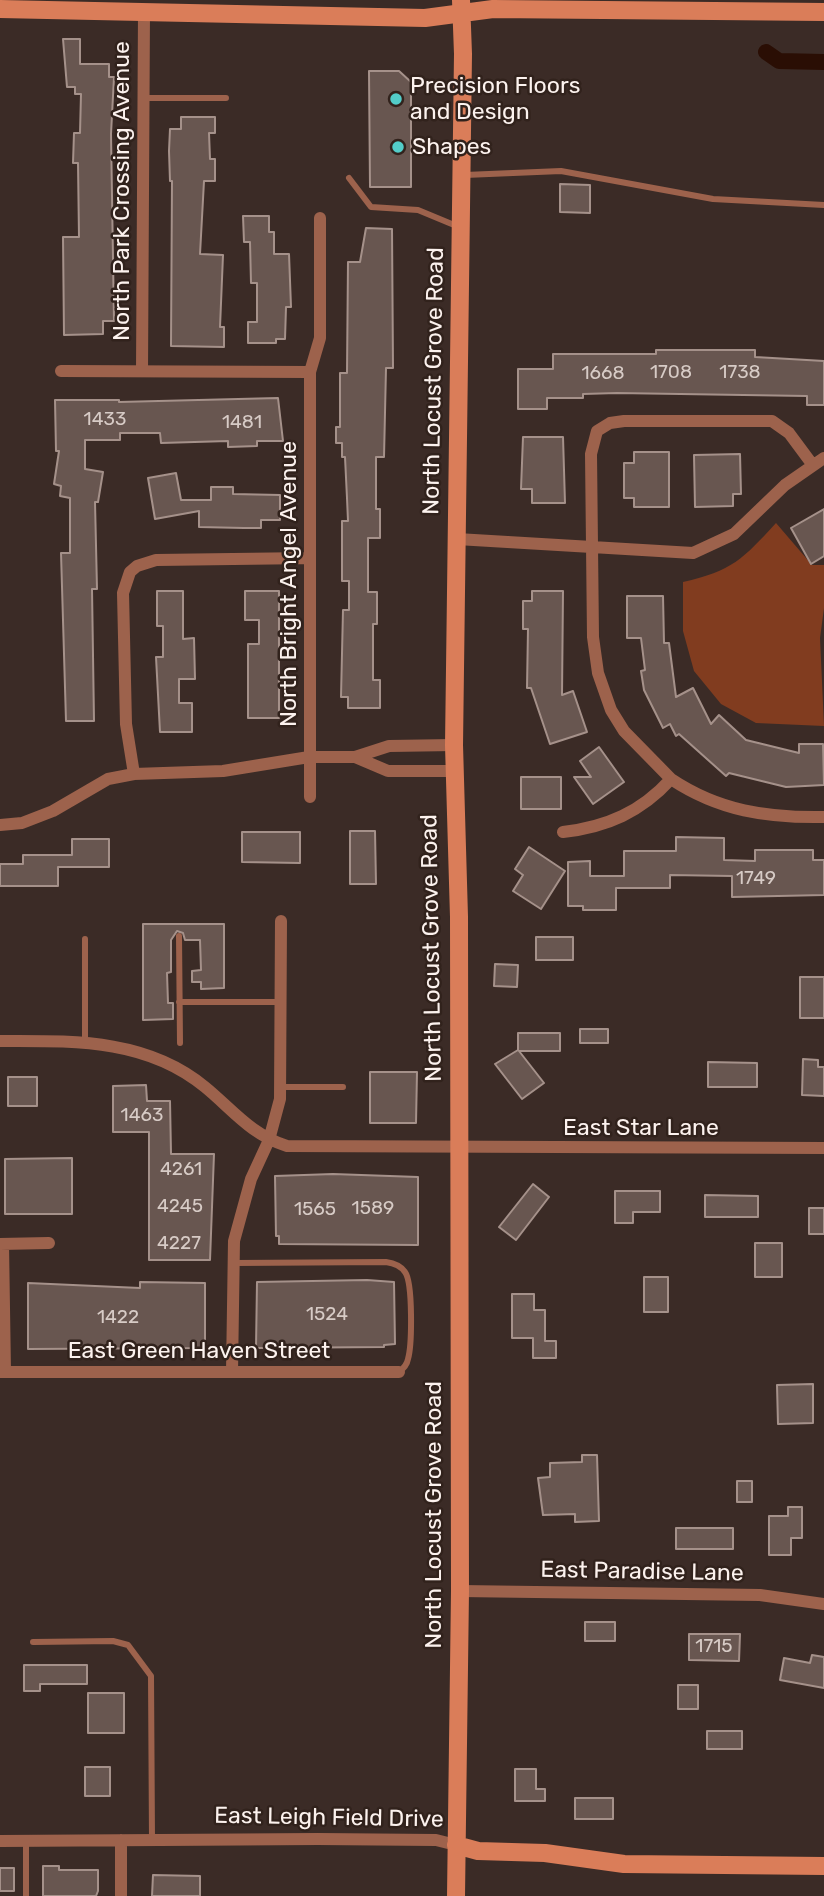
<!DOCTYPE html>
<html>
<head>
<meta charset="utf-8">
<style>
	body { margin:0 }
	canvas { display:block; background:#3b2b26 }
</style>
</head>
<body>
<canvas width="824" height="1896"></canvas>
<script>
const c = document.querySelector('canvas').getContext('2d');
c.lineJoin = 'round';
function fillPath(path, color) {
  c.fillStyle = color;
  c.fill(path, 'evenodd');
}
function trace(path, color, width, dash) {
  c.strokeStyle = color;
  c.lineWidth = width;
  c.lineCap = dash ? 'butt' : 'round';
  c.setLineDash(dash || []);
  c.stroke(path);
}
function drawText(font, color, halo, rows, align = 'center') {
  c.font = font + ' Rubik,sans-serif';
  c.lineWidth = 5;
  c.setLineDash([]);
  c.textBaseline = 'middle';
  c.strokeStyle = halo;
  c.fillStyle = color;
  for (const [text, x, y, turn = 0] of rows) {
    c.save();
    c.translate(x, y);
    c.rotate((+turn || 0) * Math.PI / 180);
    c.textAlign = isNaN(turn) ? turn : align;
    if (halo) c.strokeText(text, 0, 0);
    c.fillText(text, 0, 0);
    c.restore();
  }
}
fillPath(new Path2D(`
	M 776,523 L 812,565 L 824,565 L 824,608 L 820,638 L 824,726 L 756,723 L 721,704 L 694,671 L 683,631 L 683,582 C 732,571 743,559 776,523 Z`), '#813c1f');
trace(new Path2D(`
	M 766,52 L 779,61 L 824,62`), '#2a0e04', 16);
const building = new Path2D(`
	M 63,39 L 80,39 L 80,64 L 109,64 L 109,77 L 114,77 L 111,134 L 114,321 L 103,321 L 103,334 L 64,335 L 63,237 L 79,237 L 78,163 L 73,163 L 74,133 L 80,133 L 81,94 L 75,94 L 75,87 L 67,87 Z
	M 369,71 L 399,71 L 411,82 L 411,187 L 370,187 Z
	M 181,117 L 215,117 L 215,133 L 209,133 L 210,159 L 215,159 L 215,181 L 204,181 L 200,254 L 223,255 L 220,327 L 224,327 L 224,347 L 171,346 L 172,181 L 170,181 L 169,151 L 170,129 L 181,129 Z
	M 560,184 L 590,185 L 590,213 L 560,212 Z
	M 243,216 L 269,216 L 269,232 L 274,232 L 274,254 L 289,254 L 291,307 L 286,307 L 285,339 L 276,339 L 276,343 L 248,343 L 248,322 L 257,322 L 257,283 L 251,283 L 250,242 L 244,242 Z
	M 366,228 L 392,229 L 393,368 L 386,368 L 384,457 L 376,457 L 376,509 L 380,509 L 380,538 L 368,538 L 368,592 L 377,592 L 377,624 L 373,624 L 373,680 L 380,680 L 380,708 L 348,708 L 348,697 L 341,697 L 343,610 L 349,610 L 349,581 L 342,581 L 342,521 L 348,521 L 347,498 L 345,457 L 342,457 L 342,443 L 336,443 L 336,427 L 340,427 L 340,373 L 347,373 L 348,262 L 360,262 Z
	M 656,350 L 755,350 L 755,357 L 824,361 L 824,405 L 807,405 L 807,396 L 617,393 L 583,394 L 583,398 L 547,398 L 547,409 L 518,409 L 518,369 L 553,369 L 553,354 L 656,354 Z
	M 278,398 L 283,441 L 257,441 L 257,446 L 228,447 L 228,441 L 161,443 L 160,433 L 120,433 L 120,440 L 85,440 L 85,469 L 103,472 L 98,502 L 95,502 L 97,589 L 92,589 L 94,721 L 66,721 L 61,553 L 70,553 L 70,498 L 60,496 L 61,486 L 54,484 L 59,451 L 56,451 L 55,400 L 119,400 L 119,402 Z
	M 523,437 L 563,437 L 565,503 L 532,503 L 532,489 L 521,489 Z
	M 634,452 L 669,452 L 669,507 L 634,507 L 634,498 L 624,498 L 624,463 L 634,463 Z
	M 740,454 L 741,494 L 733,494 L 733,506 L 695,507 L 694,455 Z
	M 176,473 L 181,500 L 211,500 L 211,487 L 233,487 L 233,494 L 280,495 L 280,520 L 261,520 L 261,528 L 244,528 L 199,527 L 199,511 L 155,519 L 148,478 Z
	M 824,509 L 824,556 L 811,564 L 791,528 Z
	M 157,591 L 183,591 L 183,639 L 194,638 L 195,679 L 179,679 L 179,703 L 192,703 L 192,732 L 160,732 L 156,657 L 163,657 L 163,626 L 157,626 Z
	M 245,591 L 279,591 L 279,718 L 248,718 L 248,644 L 259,644 L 259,620 L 245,620 Z
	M 532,591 L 563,591 L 562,695 L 573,691 L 587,732 L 550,744 L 531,688 L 527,688 L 528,629 L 523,629 L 523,601 L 532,601 Z
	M 627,596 L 663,596 L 664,643 L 669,643 L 676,697 L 693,688 L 711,724 L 719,715 L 746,740 L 799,753 L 799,744 L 823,744 L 824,785 L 786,787 L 729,773 L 726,776 L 679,734 L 676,736 L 670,724 L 663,728 L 644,690 L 641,671 L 645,670 L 641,638 L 627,638 Z
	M 599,747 L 624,782 L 593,804 L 574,777 L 591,777 L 580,761 Z
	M 521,777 L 561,777 L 561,809 L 521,809 Z
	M 350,831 L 375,831 L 376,884 L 350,884 Z
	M 242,832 L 300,832 L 300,863 L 242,862 Z
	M 676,837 L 724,838 L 724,860 L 755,861 L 755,850 L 813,850 L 813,860 L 824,860 L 824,895 L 732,897 L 732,876 L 670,875 L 670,888 L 616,888 L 616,910 L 583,910 L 583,906 L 568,906 L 568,862 L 590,861 L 590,876 L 624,876 L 624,851 L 676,851 Z
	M 72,839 L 109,839 L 109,867 L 58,867 L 58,886 L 0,886 L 0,864 L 23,864 L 23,855 L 72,855 Z
	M 529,847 L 565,871 L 541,909 L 513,891 L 523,875 L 515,869 Z
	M 143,924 L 224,924 L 224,988 L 201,989 L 201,982 L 192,982 L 192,971 L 201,970 L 200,940 L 185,940 L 183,933 L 177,931 L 171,940 L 171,972 L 167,973 L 168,1003 L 173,1003 L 173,1019 L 143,1020 Z
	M 536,937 L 573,937 L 573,960 L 536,960 Z
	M 495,964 L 518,965 L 517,987 L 494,986 Z
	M 800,977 L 824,977 L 824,1018 L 800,1018 Z
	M 580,1029 L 608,1029 L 608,1043 L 580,1043 Z
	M 518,1033 L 560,1033 L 560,1051 L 519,1051 L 544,1083 L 522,1099 L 495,1064 L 518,1050 Z
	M 803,1059 L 818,1060 L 818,1067 L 824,1067 L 824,1096 L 802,1095 Z
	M 708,1062 L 757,1063 L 757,1087 L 708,1087 Z
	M 370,1072 L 417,1072 L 416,1123 L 370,1123 Z
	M 8,1077 L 37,1077 L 37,1106 L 8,1106 Z
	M 146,1085 L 147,1101 L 170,1101 L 171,1154 L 214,1154 L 210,1260 L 149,1260 L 149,1132 L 113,1132 L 113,1086 Z
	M 72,1158 L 72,1214 L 5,1214 L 5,1159 Z
	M 333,1174 L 418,1177 L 418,1245 L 279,1244 L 279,1236 L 276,1236 L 275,1176 Z
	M 533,1184 L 549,1197 L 516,1240 L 499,1227 Z
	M 615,1191 L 660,1191 L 660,1212 L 633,1212 L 633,1223 L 615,1223 Z
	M 705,1195 L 758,1196 L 758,1217 L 705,1217 Z
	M 809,1208 L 824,1208 L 824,1234 L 809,1234 Z
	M 755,1243 L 782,1243 L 782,1277 L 755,1277 Z
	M 644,1277 L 668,1277 L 668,1312 L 644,1312 Z
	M 367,1280 L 394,1282 L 395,1344 L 384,1345 L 384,1347 L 256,1348 L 257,1282 Z
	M 140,1282 L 205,1283 L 205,1348 L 28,1349 L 28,1283 L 140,1288 Z
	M 512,1294 L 534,1294 L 534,1310 L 545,1310 L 545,1341 L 556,1341 L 556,1358 L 533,1358 L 533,1338 L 512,1338 Z
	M 813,1384 L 813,1423 L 778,1424 L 777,1385 Z
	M 582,1455 L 597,1455 L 599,1521 L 575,1522 L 575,1514 L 543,1515 L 538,1478 L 550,1477 L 550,1463 L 582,1462 Z
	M 737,1481 L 752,1481 L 752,1502 L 737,1502 Z
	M 788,1507 L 802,1507 L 802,1538 L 791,1538 L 791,1555 L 769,1555 L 769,1516 L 788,1516 Z
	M 676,1528 L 733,1528 L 733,1549 L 676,1549 Z
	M 585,1622 L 615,1622 L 615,1641 L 585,1641 Z
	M 689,1634 L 740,1634 L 739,1661 L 689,1660 Z
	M 812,1655 L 824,1657 L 824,1688 L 780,1680 L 784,1658 L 810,1663 Z
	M 24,1665 L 87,1665 L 87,1684 L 40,1684 L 40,1691 L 24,1691 Z
	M 678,1685 L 698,1685 L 698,1709 L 678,1709 Z
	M 88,1693 L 124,1693 L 124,1733 L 88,1733 Z
	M 707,1731 L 742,1731 L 742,1749 L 707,1749 Z
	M 85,1767 L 110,1767 L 110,1796 L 85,1796 Z
	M 515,1769 L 536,1769 L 536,1789 L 545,1789 L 545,1801 L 515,1801 Z
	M 575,1798 L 613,1798 L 613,1819 L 575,1819 Z
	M 43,1866 L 59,1866 L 59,1870 L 98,1870 L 98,1891 L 96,1896 L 43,1896 Z
	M 0,1868 L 14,1868 L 14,1891 L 0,1891 Z
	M 153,1875 L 200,1876 L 200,1896 L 152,1896 Z`);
fillPath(building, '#685650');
trace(building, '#a5918a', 2);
trace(new Path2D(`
	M 144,98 L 226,98
	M 465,175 L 561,171 L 713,199 L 824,205
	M 349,178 L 371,207 L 418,210 L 459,227
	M 179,936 L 180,1043
	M 85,939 L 85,1041
	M 179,1002 L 281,1002
	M 280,1087 L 343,1087
	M 234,1263 L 386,1262 C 393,1263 401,1266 405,1272 C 413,1283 412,1345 408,1359 C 407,1365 404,1368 399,1372
	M 33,1642 L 113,1641 L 128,1645 L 151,1676 L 152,1840
	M 26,1896 L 26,1841`), '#9d624c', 6);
trace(new Path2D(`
	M 61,371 L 310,372
	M 142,371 L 144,12
	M 457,539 L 693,553 L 734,534 L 785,485 L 824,458
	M 355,757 L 388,771 L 454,771
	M 134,774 L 126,724 L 123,593 L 130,572 L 137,566 L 156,560 L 310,558
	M 671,779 L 624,731 L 611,710 L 598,673 L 593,637 L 591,454 L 597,431 L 610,423 L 624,421 L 772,421 L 789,433 L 812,464
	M 310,797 L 310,372 L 320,338 L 320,218
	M 0,825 L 22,823 L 53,811 L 108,779 L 134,774 L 223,771 L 309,757 L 355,757 L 389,746 L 454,745
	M 563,832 C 607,827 641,812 671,779 C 719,811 767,818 824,817
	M 0,1041 C 72,1041 146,1038 205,1087 C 232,1109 251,1135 287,1146 L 824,1148
	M 0,1244 L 49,1243
	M 3,1244 L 5,1372
	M 0,1372 L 399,1372
	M 232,1372 L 234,1241 L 251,1179 L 269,1140 L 280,1099 L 281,921
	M 460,1591 L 760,1595 L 824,1604
	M 121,1840 L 121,1896
	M 0,1841 L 318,1839 L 436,1840 L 456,1845`), '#9d624c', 12);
trace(new Path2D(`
	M 0,9 L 425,18 L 493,9 L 824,12
	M 456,1845 L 478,1851 L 545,1853 L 624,1864 L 824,1866
	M 456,1896 L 460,1591 L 459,917 L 454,745 L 463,54 L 461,0`), '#da7d59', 18);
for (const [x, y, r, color] of [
	[396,99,7,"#53cdc9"],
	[398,147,7,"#53cdc9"]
]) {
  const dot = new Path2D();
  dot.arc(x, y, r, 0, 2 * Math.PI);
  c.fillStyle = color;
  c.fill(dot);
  trace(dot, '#31221c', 2.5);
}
drawText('19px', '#d7cbc6', null, [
	["1708",671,373],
	["1738",740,373],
	["1668",603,374],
	["1433",105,420],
	["1481",242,423],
	["1749",756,879],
	["1463",142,1116],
	["4261",181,1170],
	["4245",180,1207],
	["1589",373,1209],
	["1565",315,1210],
	["4227",179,1244],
	["1524",327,1315],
	["1422",118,1318],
	["1715",714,1647]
]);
drawText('23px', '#fcf2ee', '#31221c', [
	["Precision Floors",410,86],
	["and Design",410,112],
	["Shapes",412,147]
], 'left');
drawText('23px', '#fcf2ee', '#31221c', [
	["North Park Crossing Avenue",122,191,-90],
	["North Locust Grove Road",434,381,-89],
	["North Bright Angel Avenue",289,584,-90],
	["North Locust Grove Road",432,948,-91],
	["East Star Lane",641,1128],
	["East Green Haven Street",199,1351],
	["North Locust Grove Road",434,1515,-90],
	["East Paradise Lane",642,1572,1],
	["East Leigh Field Drive",329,1818,1]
]);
</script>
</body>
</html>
